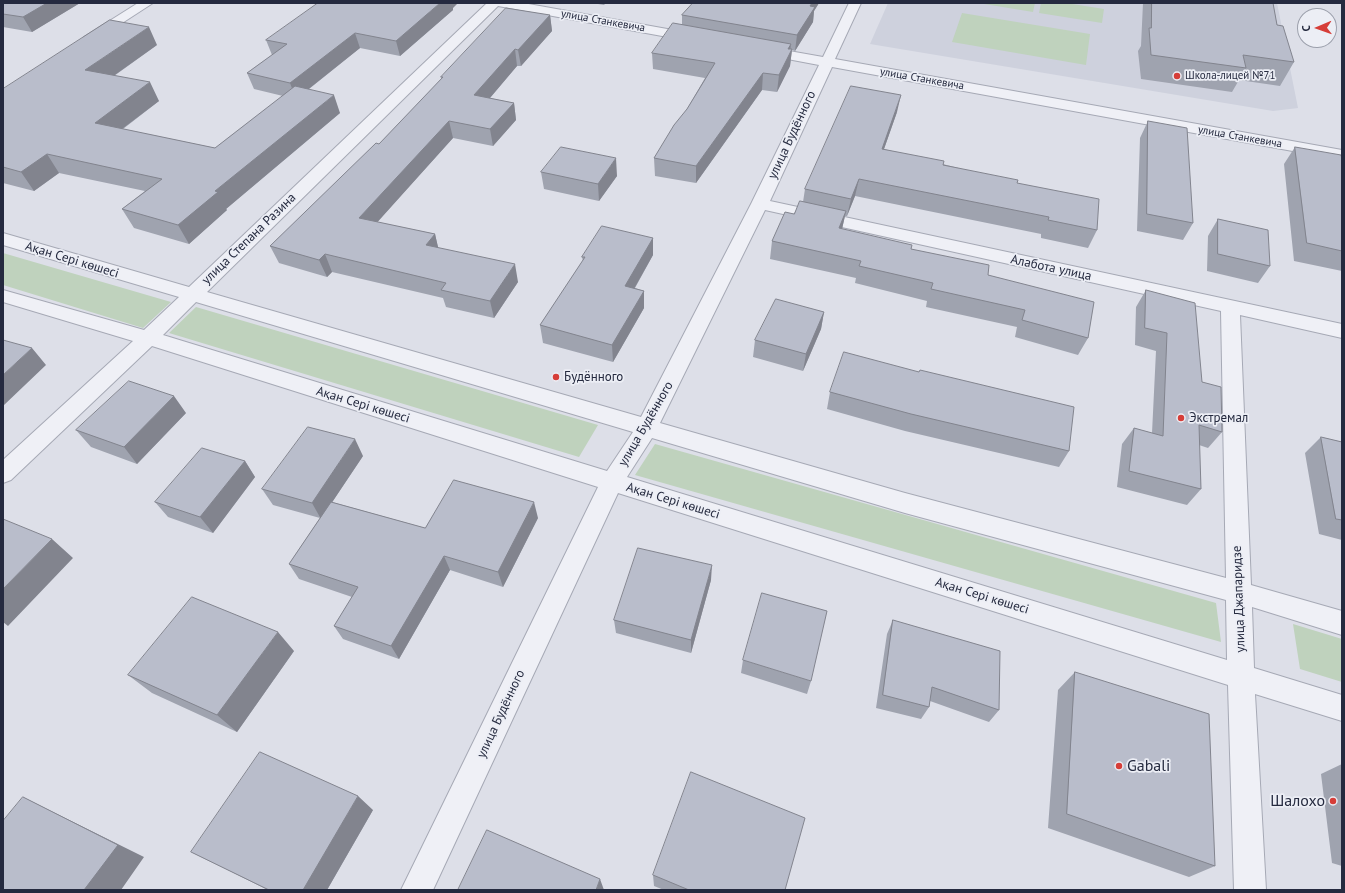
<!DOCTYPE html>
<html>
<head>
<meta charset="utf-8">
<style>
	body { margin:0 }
	#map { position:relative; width:1345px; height:893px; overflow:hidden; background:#dddfe8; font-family:"PT Sans",sans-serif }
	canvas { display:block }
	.frame { position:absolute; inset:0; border:4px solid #252a3f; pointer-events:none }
	.north { position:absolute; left:1297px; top:8px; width:40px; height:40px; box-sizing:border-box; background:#eceef5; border:1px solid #9ca0ac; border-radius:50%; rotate:268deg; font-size:11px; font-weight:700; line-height:16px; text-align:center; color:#252a3f }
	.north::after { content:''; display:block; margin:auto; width:14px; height:18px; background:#d63d38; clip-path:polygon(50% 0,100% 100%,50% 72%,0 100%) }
</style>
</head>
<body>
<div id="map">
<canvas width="1345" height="893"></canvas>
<div class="frame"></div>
<div class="north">С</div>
</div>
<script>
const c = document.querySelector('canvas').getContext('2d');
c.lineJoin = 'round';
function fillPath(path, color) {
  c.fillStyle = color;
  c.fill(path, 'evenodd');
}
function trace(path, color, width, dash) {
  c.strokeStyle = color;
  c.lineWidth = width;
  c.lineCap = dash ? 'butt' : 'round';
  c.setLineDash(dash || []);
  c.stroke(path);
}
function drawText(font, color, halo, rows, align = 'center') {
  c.font = font + ' "PT Sans",sans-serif';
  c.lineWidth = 3.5;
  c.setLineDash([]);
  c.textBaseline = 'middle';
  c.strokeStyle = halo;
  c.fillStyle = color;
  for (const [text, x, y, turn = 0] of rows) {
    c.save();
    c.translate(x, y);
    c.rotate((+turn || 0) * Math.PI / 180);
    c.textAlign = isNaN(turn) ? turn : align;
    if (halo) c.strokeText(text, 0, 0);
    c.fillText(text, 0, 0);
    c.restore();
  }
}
fillPath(new Path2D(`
	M 888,3 L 1277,3 L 1298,108 L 1273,111 L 870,44 Z`), '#ced1dd');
fillPath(new Path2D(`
	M 978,3 L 1035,3 L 1033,12 Z
	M 1041,3 L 1066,3 L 1104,9 L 1102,23 L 1039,13 Z
	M 962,13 L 1090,34 L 1086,65 L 952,42 Z
	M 3,253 L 171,302 L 143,328 L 3,285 Z
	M 196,307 L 598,425 L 579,457 L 169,333 Z
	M 655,444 L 1216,603 L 1221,642 L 635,475 Z
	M 1293,624 L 1342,639 L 1342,682 L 1300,669 Z`), '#bfd2bd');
const minor = new Path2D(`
	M 138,3 L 153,3 L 96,40 L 86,40 L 84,37 Z
	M 487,3 L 523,3 L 695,34 L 700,35 L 702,38 L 700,41 L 695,42 L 498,6 L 207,292 L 641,417 L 751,204 L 819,65 L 761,54 L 756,53 L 754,50 L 756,47 L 761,46 L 823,57 L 849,3 L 861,3 L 835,59 L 1342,150 L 1342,160 L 832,67 L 770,201 L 1342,324 L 1342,338 L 1240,315 L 1251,585 L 1342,611 L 1342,635 L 1252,607 L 1254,668 L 1342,695 L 1342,721 L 1255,694 L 1266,890 L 1234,890 L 1228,685 L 618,493 L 433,890 L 401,890 L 598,487 L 152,346 L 11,480 L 3,483 L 3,460 L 133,341 L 3,302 L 3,290 L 144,330 L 179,297 L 3,245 L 3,233 L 189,287 ZM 765,210 L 1221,311 L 1226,578 L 905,493 L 660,423 ZM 196,302 L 633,432 L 607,471 L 163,335 ZM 652,438 L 905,513 L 1226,600 L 1227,660 L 627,477 Z`);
trace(minor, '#a6a9b5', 2);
fillPath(minor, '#eff0f6');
fillPath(new Path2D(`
	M 3,3 L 80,3 L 32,32 L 3,27 Z
	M 592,3 L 606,3 L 604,5 Z
	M 693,3 L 819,3 L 814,11 L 813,22 L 795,51 L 792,50 L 790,66 L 777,92 L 762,90 L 696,183 L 655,176 L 654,158 L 687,109 L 705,78 L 653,69 L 652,53 L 682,25 L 682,15 Z
	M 1143,3 L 1273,3 L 1277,25 L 1294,62 L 1280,86 L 1239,80 L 1232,92 L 1141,79 L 1138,51 L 1141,46 Z
	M 453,8 L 453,10 L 400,56 L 360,48 L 309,89 L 340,113 L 226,209 L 227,210 L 189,244 L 134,228 L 122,209 L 145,191 L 59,173 L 34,191 L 3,183 L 3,89 L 157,45 L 114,76 L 159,101 L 123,129 L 215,148 L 283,96 L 254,89 L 247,73 L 272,55 L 266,40 Z
	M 550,15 L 552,31 L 521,66 L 517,66 L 490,98 L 514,103 L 516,120 L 493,146 L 453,138 L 377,222 L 435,234 L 438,248 L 518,282 L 494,318 L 446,307 L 443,298 L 332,272 L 327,277 L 279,263 L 270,246 L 379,144 L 442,79 L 441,77 Z
	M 897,112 L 884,149 L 1017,183 L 1097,230 L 1088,248 L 1041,238 L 1041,234 L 855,196 L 847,216 L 845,216 L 842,229 L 911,249 L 988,275 L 1088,338 L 1078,355 L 1015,337 L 1017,327 L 926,307 L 927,301 L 855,283 L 856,278 L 770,259 L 772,241 L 803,202 L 805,189 Z
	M 1148,121 L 1193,223 L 1183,240 L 1137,231 L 1140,138 Z
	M 1295,147 L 1342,159 L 1342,271 L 1294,261 L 1284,164 Z
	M 541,172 L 617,176 L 599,201 L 544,189 Z
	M 1218,219 L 1270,266 L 1258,283 L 1207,271 L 1208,236 Z
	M 653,238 L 653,255 L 635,288 L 644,291 L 644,308 L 613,362 L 543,343 L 540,325 L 583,261 L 582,257 Z
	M 1146,290 L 1202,382 L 1222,432 L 1208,448 L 1199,445 L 1201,489 L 1187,505 L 1117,487 L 1122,444 L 1134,428 L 1152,433 L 1156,351 L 1135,345 L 1136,307 Z
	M 824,312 L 821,329 L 803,371 L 753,357 L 755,340 Z
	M 919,372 L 1069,451 L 1059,467 L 905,431 L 827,409 L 830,392 Z
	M 186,413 L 137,464 L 91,447 L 76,430 Z
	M 1321,437 L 1342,442 L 1342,540 L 1319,534 L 1305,453 Z
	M 363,456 L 332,502 L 425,528 L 538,518 L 503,587 L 450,570 L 399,659 L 343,639 L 334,626 L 352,597 L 299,579 L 289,564 L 320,518 L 273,505 L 262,489 Z
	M 245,461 L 255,477 L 213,533 L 168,517 L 155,502 Z
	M 711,580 L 691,653 L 616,633 L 614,620 Z
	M 893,620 L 999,710 L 989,722 L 930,701 L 929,707 L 921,719 L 876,708 L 887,634 Z
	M 294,651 L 237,732 L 152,693 L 128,675 Z
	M 743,660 L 811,681 L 807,694 L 741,673 Z
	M 1075,672 L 1215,866 L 1189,877 L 1048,828 L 1058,690 Z
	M 1342,764 L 1342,866 L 1332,863 L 1321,774 Z
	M 373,810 L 327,890 L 268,890 L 191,852 Z
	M 653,875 L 785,890 L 664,890 L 654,886 Z`), '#9fa3af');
fillPath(new Path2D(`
	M 47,3 L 80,3 L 32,32 L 23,17 Z
	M 440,3 L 458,3 L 453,8 L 453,10 L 400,56 L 396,41 Z
	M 812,3 L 819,3 L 814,11 L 813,22 L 795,51 L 797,35 L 810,6 Z
	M 550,15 L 552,31 L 521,66 L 518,50 Z
	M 149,27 L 157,45 L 95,89 L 85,70 Z
	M 355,33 L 360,48 L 296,99 L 290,83 Z
	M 791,44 L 790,53 L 792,49 L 790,66 L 777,92 L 779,75 L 788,49 Z
	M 515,49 L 517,66 L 478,112 L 474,95 Z
	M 763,73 L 762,90 L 696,183 L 696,166 Z
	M 150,82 L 159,101 L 106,141 L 95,123 Z
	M 334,95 L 340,113 L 226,209 L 227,210 L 189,244 L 178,225 L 215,191 Z
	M 901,95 L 897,112 L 878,166 L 882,149 Z
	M 514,103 L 516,120 L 493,146 L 490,129 Z
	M 449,121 L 453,138 L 365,236 L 359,218 Z
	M 47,154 L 59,173 L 34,191 L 21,172 Z
	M 616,158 L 617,176 L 599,201 L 598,184 Z
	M 859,179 L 855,196 L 847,216 L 851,199 Z
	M 846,211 L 842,229 L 839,228 Z
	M 435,234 L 439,251 L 426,245 Z
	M 653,238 L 653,255 L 626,303 L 625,286 Z
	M 325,254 L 332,272 L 327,277 L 319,260 Z
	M 515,264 L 518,282 L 494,318 L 490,301 Z
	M 644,291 L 644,308 L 613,362 L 612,345 Z
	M 824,312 L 821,329 L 803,371 L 806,354 Z
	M 32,348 L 46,365 L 3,406 L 3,375 Z
	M 174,396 L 186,413 L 137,464 L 124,447 Z
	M 355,439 L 363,456 L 321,519 L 312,503 Z
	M 245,461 L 255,477 L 213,533 L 200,517 Z
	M 534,502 L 538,518 L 503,587 L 498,572 Z
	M 52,539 L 73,558 L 8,626 L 3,622 L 3,589 Z
	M 444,556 L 450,570 L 399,659 L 391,646 Z
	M 712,565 L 711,580 L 691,653 L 691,640 Z
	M 278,632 L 294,651 L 237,732 L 217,715 Z
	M 358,796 L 373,810 L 327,890 L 303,890 Z
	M 23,797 L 53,812 L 144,857 L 121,890 L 84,890 Z
	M 600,879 L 604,890 L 596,890 Z`), '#82848e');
const building = new Path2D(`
	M 3,3 L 47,3 L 23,17 L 3,14 Z
	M 318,3 L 440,3 L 396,41 L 355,33 L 290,83 L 247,73 L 287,44 L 266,40 Z
	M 693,3 L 812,3 L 810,6 L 815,7 L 797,35 L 682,15 Z
	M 1152,3 L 1273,3 L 1277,25 L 1283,26 L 1294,62 L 1243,55 L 1246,68 L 1151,55 L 1149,28 L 1151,28 Z
	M 506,8 L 550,15 L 518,50 L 515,49 L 474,95 L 514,103 L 490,129 L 449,121 L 359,218 L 435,234 L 426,245 L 515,264 L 490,301 L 441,290 L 446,283 L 325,254 L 319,260 L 270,246 L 376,143 L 379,144 L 443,77 L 441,77 Z
	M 110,20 L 149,27 L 85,70 L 150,82 L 95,123 L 215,148 L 295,86 L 334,95 L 215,191 L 218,192 L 178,225 L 122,209 L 162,179 L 47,154 L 21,172 L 3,167 L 3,89 Z
	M 673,23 L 791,44 L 788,49 L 792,49 L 779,75 L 763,73 L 696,166 L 654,158 L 674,125 L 687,109 L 715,63 L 652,53 Z
	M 851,86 L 901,95 L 882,149 L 944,161 L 943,165 L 1018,180 L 1017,183 L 1099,199 L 1097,230 L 1048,220 L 1049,217 L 859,179 L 851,199 L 805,189 Z
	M 1148,121 L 1187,128 L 1193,223 L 1147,214 Z
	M 561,147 L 616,158 L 598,184 L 541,172 Z
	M 1295,147 L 1341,155 L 1342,159 L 1342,251 L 1307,243 Z
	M 800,201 L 846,211 L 839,228 L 912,245 L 911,249 L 989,265 L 988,275 L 1094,302 L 1088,338 L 1022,320 L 1025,310 L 931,289 L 933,283 L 859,266 L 861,261 L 772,241 L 785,212 L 794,214 Z
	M 1218,219 L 1268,230 L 1270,266 L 1218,254 Z
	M 602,226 L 653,238 L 625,286 L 644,291 L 612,345 L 540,325 L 585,257 L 582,257 Z
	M 1146,290 L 1195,303 L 1202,382 L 1221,387 L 1222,432 L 1199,425 L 1201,489 L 1129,471 L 1134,428 L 1163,436 L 1167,333 L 1145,328 Z
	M 776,299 L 824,312 L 806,354 L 755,340 Z
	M 3,340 L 32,348 L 3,375 Z
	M 844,352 L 919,372 L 920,370 L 1074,407 L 1069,451 L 911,414 L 830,392 Z
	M 129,381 L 174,396 L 124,447 L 76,430 Z
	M 308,427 L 355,439 L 312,503 L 262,489 Z
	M 1321,437 L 1342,442 L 1342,520 L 1336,519 Z
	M 202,448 L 245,461 L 200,517 L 155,502 Z
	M 454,480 L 534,502 L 498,572 L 444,556 L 391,646 L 334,626 L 358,587 L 289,564 L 331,502 L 425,528 Z
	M 3,519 L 52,539 L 3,589 Z
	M 638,548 L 712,565 L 691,640 L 614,620 Z
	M 762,593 L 827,611 L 811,681 L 743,660 Z
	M 192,597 L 278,632 L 217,715 L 128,675 Z
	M 893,620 L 1000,651 L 999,710 L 932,687 L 929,707 L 883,695 Z
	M 1075,672 L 1209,714 L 1215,866 L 1067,814 Z
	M 260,752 L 358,796 L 303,890 L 269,890 L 191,852 Z
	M 691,772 L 805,818 L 785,890 L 689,890 L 653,875 Z
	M 23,797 L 118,845 L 84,890 L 3,890 L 3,821 Z
	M 487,830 L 600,879 L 596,890 L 458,890 Z`);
fillPath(building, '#b9bdcb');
trace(building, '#82848e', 1);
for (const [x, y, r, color] of [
	[1177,76,4,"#d63d38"],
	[556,377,4,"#d63d38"],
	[1181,418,4,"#d63d38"],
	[1119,766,4,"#d63d38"],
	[1333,801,4,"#d63d38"]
]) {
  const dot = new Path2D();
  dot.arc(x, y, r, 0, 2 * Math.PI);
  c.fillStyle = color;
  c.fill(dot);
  trace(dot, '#eceef5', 1.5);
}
drawText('11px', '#252a3f', '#eceef5', [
	["улица Станкевича",603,21,10],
	["улица Станкевича",922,79,10],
	["улица Станкевича",1240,137,10]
]);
drawText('11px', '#252a3f', '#eceef5', [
	["Школа-лицей №71",1185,76]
], 'left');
drawText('13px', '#252a3f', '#eceef5', [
	["улица Будённого",792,135,-65],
	["улица Степана Разина",249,239,-44],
	["Ақан Сері көшесі",72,260,17],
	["Алабота улица",1051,268,12],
	["Ақан Сері көшесі",363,405,17],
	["улица Будённого",646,424,-60],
	["Ақан Сері көшесі",673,501,17],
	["Ақан Сері көшесі",982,596,17],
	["улица Джапаридзе",1239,599,-92],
	["улица Будённого",501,714,-65]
]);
drawText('13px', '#252a3f', '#eceef5', [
	["Будённого",564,377],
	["Экстремал",1189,418]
], 'left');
drawText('16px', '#252a3f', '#eceef5', [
	["Gabali",1127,766],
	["Шалохо",1325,801,"right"]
], 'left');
</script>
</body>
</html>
